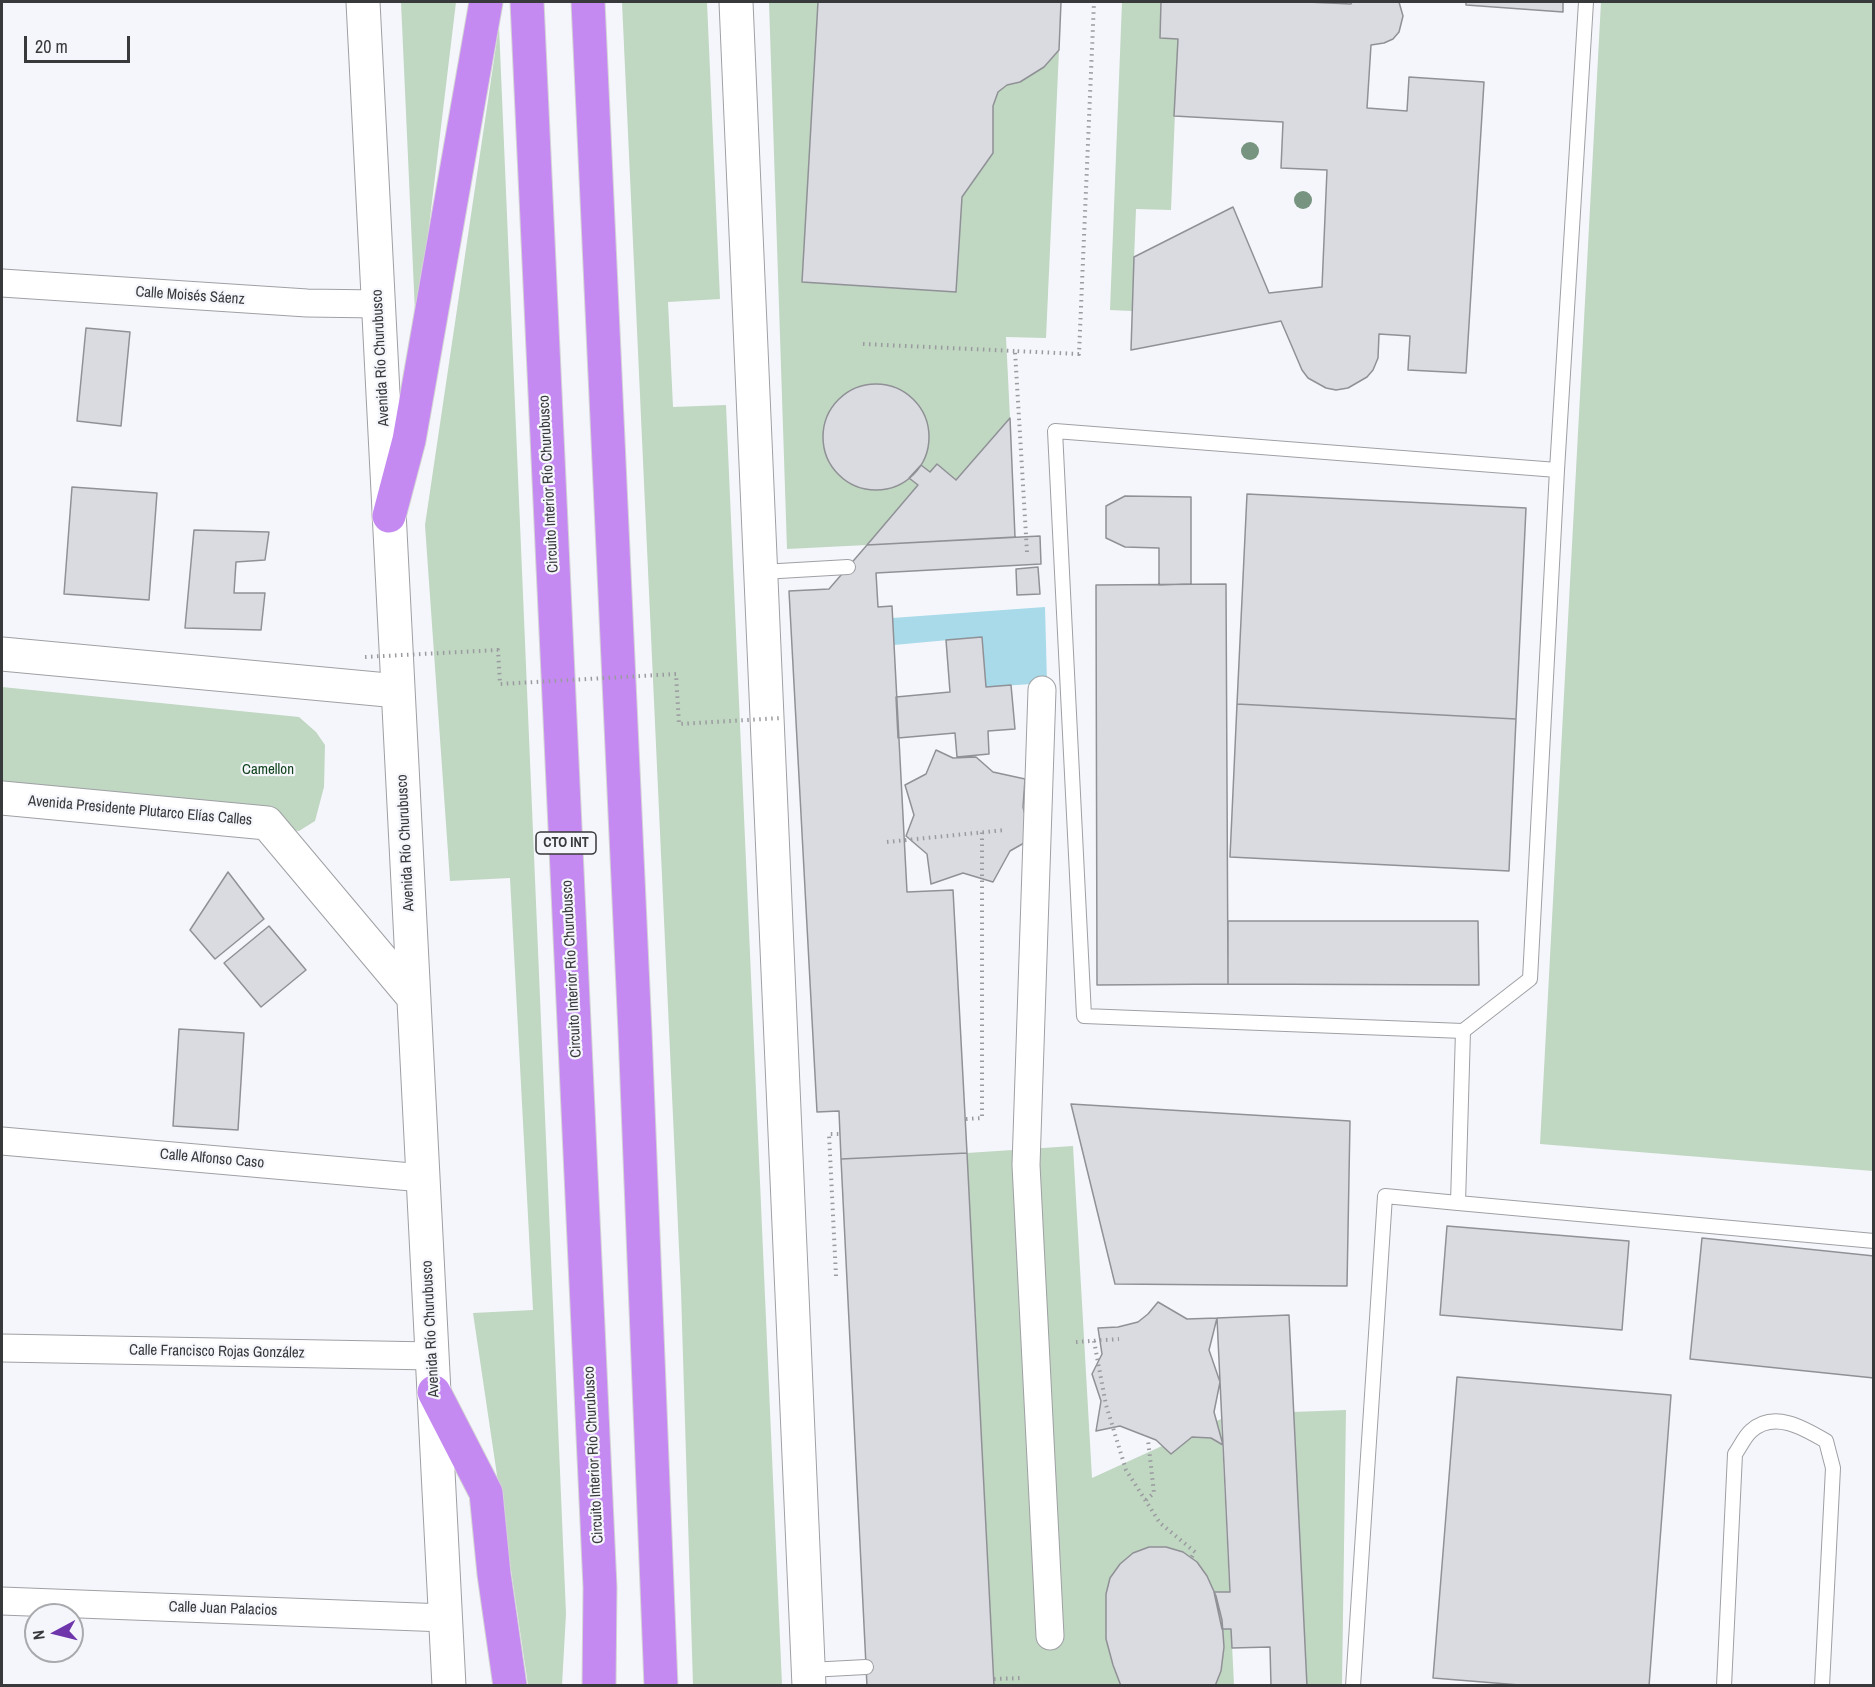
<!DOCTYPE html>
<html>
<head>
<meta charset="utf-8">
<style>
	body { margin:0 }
	#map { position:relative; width:1875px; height:1687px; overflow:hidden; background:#f5f6fb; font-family:"Archivo Narrow",sans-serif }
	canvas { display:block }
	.frame { position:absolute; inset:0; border:3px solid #38393b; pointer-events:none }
	.north { position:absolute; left:24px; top:1603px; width:60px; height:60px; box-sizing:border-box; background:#f5f6fb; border:2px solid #a9aaae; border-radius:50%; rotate:263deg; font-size:16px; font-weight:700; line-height:24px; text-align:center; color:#38393b }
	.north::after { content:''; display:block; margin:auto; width:21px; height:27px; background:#6f35ab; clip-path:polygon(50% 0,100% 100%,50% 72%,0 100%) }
	.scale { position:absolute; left:24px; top:36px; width:106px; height:27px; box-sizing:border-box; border:3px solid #38393b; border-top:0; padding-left:8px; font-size:18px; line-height:21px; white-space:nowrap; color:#38393b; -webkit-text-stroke:4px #f5f6fb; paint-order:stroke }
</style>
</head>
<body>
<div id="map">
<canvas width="1875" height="1687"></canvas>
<div class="frame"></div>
<div class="north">N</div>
<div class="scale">20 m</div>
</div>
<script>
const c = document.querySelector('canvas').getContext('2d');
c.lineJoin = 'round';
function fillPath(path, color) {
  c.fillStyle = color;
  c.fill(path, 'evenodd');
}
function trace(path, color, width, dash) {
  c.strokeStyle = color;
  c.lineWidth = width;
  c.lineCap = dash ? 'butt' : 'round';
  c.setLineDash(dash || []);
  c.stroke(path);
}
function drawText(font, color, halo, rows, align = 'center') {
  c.font = font + ' "Archivo Narrow",sans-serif';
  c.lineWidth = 4.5;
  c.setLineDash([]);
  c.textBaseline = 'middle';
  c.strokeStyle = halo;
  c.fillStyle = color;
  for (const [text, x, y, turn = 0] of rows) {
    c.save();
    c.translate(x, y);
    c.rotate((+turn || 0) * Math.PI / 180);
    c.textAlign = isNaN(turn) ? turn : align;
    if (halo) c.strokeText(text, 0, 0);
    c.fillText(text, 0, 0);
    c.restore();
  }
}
fillPath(new Path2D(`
	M 401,2 L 456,2 L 416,335 Z
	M 622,2 L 707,2 L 720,299 L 668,302 L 673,407 L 726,405 L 782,1685 L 693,1685 L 681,1291 Z
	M 769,2 L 818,2 L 802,282 L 956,292 L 962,197 L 993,153 L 993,106 L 998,92 L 1007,85 L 1020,82 L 1044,67 L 1059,50 L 1046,338 L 1006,337 L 1010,418 L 956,480 L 937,464 L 867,545 L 787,549 Z
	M 1122,2 L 1161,2 L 1160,38 L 1178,39 L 1171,210 L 1136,209 L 1132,311 L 1110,310 Z
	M 1601,2 L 1873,2 L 1873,1171 L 1540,1144 Z
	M 499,26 L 566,1614 L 562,1685 L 528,1685 L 473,1313 L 533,1310 L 510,878 L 450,881 L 425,525 Z
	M 2,687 L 299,717 L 316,732 L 325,745 L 324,787 L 315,821 L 299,831 L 2,797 Z
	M 1073,1146 L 1092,1478 L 1221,1419 L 1234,1685 L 994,1685 L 967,1153 Z
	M 1346,1410 L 1342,1685 L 1307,1685 L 1293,1412 Z`), '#c0d7c2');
fillPath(new Path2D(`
	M 1045,607 L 1047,683 L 986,687 L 981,637 L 894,645 L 892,618 Z`), '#a8dae9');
const building = new Path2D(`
	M 818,2 L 1061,2 L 1059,50 L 1044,67 L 1020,82 L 1007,85 L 998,92 L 993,106 L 993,153 L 962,197 L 956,292 L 802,282 Z
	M 1161,2 L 1307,2 L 1351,4 L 1352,2 L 1399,2 L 1403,16 L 1399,32 L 1393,39 L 1384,43 L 1371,45 L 1367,108 L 1407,111 L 1409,77 L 1484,82 L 1466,373 L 1408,370 L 1410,336 L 1379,334 L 1378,358 L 1373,370 L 1367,377 L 1348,388 L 1336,390 L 1326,388 L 1308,378 L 1302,370 L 1281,321 L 1131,350 L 1134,257 L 1233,207 L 1269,293 L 1322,287 L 1327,170 L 1281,168 L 1283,122 L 1174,116 L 1178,39 L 1160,38 Z
	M 1466,2 L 1563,2 L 1563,12 L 1466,5 Z
	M 86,328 L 130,332 L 121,426 L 77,421 Z
	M823 437a53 53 0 1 1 106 0a53 53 0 1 1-106 0Z
	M 1010,418 L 1015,537 L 867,545 L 918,485 L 909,478 L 921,465 L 930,472 L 937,464 L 956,480 Z
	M 72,487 L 157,493 L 149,600 L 64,594 Z
	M 1247,494 L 1526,508 L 1516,719 L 1237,704 Z
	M 1125,496 L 1191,497 L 1191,584 L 1159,585 L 1159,548 L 1125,547 L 1106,538 L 1106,506 Z
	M 194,530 L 269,532 L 265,560 L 236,562 L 234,593 L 265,593 L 261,630 L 185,628 Z
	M 1040,536 L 1041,564 L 876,573 L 878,607 L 892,606 L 907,892 L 953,890 L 967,1153 L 841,1159 L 839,1111 L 817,1112 L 789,591 L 829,589 L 867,545 Z
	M 1038,567 L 1040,594 L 1017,595 L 1016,569 Z
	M 1226,584 L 1228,984 L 1097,985 L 1096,585 Z
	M 982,637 L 986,687 L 1011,685 L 1015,729 L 988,731 L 989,754 L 957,757 L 955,733 L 898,738 L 896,697 L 950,692 L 946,640 Z
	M 1237,704 L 1516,719 L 1509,871 L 1230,857 Z
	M 936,750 L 953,758 L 976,757 L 993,772 L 1025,779 L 1023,807 L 1031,839 L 1010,851 L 993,882 L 963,873 L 931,884 L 927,854 L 906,836 L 914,815 L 905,785 L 926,774 Z
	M 228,872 L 264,919 L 215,959 L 190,930 Z
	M 1228,921 L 1478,921 L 1479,985 L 1228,984 Z
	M 269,926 L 306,970 L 261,1007 L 224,963 Z
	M 179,1029 L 244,1033 L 238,1130 L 173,1126 Z
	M 1071,1104 L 1350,1121 L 1347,1286 L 1115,1284 Z
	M 967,1153 L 994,1686 L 867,1686 L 841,1159 Z
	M 1447,1226 L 1629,1241 L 1622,1330 L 1440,1315 Z
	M 1702,1238 L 1874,1256 L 1874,1378 L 1690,1359 Z
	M 1158,1302 L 1187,1319 L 1217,1318 L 1209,1350 L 1220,1382 L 1214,1412 L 1223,1445 L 1211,1438 L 1192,1437 L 1171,1454 L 1156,1440 L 1120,1426 L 1096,1431 L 1101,1401 L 1092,1374 L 1102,1354 L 1098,1328 L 1118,1327 L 1138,1322 L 1148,1314 Z
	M 1289,1315 L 1307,1686 L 1271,1686 L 1270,1647 L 1232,1648 L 1231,1629 L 1222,1629 L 1214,1592 L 1230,1592 L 1217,1318 Z
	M 1457,1377 L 1671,1395 L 1649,1686 L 1532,1686 L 1433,1678 Z
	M 1149,1547 L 1166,1547 L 1183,1552 L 1197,1562 L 1207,1576 L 1216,1596 L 1222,1620 L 1224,1647 L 1221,1671 L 1215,1686 L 1121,1686 L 1113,1665 L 1106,1639 L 1106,1594 L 1110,1578 L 1120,1564 L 1133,1553 Z`);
fillPath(building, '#dadbe0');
trace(building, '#909196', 1.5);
const lane = new Path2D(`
	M 1557,470 L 1055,431 L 1084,1016 L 1463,1031 L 1458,1203 L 1874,1241
	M 762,572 L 848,567
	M 1463,1031 L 1530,979 L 1557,470 L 1586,2
	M 809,1670 L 866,1667
	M 1353,1686 L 1385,1196 L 1458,1203
	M 1724,1686 L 1735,1454 C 1740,1447 1745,1436 1751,1431 C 1774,1410 1804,1428 1826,1441 L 1833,1468 L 1822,1686`);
const street = new Path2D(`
	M 2,283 L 307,303 L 378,304
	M 1042,690 L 1026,1165 L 1050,1636
	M 2,1141 L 423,1178
	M 2,1348 L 432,1356
	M 2,1601 L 445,1618`);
const secondary = new Path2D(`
	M 363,2 L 449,1686
	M 736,2 L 809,1686
	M 2,654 L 398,691
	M 2,798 L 267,823 L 414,998`);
const highway = new Path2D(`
	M 527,2 L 600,1587 L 599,1686
	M 588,2 L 635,1032 L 661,1686
	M 389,516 L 409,440 L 486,2
	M 434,1392 L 486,1493 L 494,1574 L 510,1686`);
trace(lane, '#9fa0a4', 16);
trace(street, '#9fa0a4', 29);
trace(secondary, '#9fa0a4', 35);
trace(highway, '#d3d3d4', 35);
trace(new Path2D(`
	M 863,344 L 1015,351
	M 1027,552 L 1015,351 L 1079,354 L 1094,2
	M 887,842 L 1005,830
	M 966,1119 L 982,1118 L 982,832
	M 836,1276 L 829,1134 L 840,1134
	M 1094,1341 L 1106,1405 L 1126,1470 L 1160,1523 L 1195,1552 L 1191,1558
	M 1076,1342 L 1119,1339
	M 1146,1500 L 1154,1493 L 1148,1440
	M 994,1679 L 1023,1678`), '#9a9b9f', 4, [1.5, 4.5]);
trace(lane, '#fff', 14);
trace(street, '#fff', 27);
trace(secondary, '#fff', 33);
trace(highway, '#c589f2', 33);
trace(new Path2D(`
	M 365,657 L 498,650 L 500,684 L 676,674 L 679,724 L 781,718`), '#9a9b9f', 4, [1.5, 4.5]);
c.fillStyle = '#779480';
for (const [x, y] of [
	[1250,151],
	[1303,200]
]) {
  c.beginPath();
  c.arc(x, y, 9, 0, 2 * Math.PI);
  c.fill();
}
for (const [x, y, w] of [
	[566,843,60]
]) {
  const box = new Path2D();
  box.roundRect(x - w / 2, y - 11, w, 22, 4.5);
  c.fillStyle = '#f5f6fb';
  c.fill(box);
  trace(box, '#38393b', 1.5);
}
drawText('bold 14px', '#38393b', null, [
	["CTO INT",566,843]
]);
drawText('15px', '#38393b', '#f5f6fb', [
	["Calle Moisés Sáenz",190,296,4],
	["Avenida Río Churubusco",381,358,-93],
	["Circuito Interior Río Churubusco",549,484,-93],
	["Avenida Presidente Plutarco Elías Calles",140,811,5],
	["Avenida Río Churubusco",406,843,-93],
	["Circuito Interior Río Churubusco",572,969,-93],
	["Calle Alfonso Caso",212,1159,5],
	["Avenida Río Churubusco",431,1329,-93],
	["Calle Francisco Rojas González",217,1352,1],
	["Circuito Interior Río Churubusco",594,1455,-93],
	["Calle Juan Palacios",223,1609,2]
]);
drawText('15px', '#10431b', '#f5f6fb', [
	["Camellon",268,770]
]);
</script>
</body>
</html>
